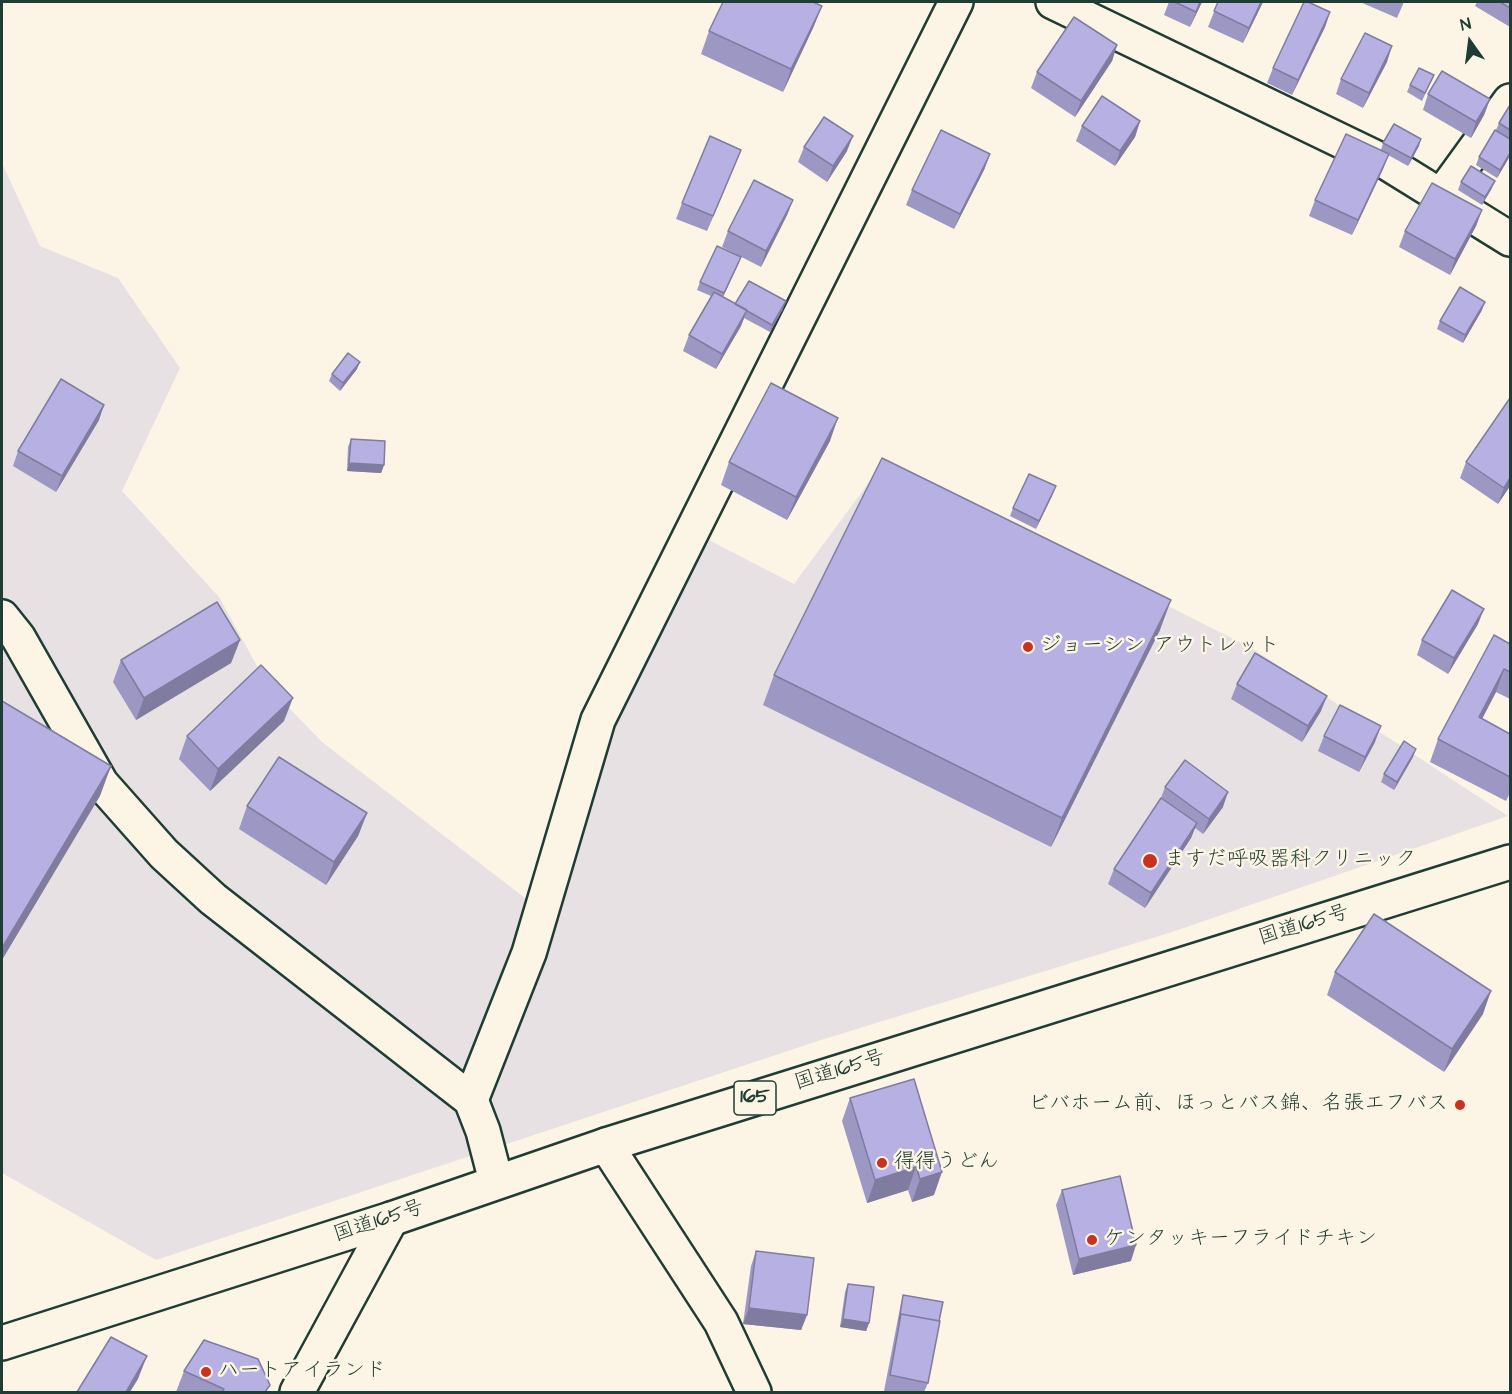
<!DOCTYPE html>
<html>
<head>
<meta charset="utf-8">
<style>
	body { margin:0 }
	#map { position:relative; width:1512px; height:1394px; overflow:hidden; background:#fcf5e5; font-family:"Architects Daughter",sans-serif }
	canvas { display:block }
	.frame { position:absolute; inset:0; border:3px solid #1f3d34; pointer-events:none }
	.north { position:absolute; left:1440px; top:12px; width:60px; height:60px; -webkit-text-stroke:4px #fcf5e5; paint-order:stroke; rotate:346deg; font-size:16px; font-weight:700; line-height:24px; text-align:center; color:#1f3d34 }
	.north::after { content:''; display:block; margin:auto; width:21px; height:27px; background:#1f3d34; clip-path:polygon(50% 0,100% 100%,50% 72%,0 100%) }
</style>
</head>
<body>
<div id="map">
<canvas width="1512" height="1394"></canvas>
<div class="frame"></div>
<div class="north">N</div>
</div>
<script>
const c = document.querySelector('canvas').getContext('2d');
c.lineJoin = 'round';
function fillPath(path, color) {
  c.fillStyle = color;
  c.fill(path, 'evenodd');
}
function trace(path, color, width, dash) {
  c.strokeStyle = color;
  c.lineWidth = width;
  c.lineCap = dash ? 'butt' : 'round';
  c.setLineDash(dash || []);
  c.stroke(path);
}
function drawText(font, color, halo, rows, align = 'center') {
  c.font = font + ' "Architects Daughter","Klee One",sans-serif';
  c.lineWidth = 5;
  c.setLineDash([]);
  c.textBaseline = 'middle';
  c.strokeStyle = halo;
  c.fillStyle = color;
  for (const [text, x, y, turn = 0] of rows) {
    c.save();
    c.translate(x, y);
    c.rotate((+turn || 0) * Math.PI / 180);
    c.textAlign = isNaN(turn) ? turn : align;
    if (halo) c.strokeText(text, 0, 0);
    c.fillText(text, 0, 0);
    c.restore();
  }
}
fillPath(new Path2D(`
	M 2,163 L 40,246 L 118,278 L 180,368 L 122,491 L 219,597 L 268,686 L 322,742 L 551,918 L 611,723 L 701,536 L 794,584 L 884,462 L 1253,649 L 1508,816 L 1175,931 L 818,1041 L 156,1260 L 2,1173 Z`), '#e7e1e4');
const street = new Path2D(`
	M 1053,2 L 1389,164 L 1510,239
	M 1441,196 L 1510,101
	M 471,1100 L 529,953 L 598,720 L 956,2
	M 606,1145 L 721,1322 L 754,1392
	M 297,1392 L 391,1219`);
const secondary = new Path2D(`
	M 2,617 L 18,637 L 101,783 L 164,854 L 213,899 L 471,1100 L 483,1131 L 496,1181`);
const highway = new Path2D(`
	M 2,1343 L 391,1219 L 606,1145 L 1510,862`);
trace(street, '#1f3d34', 38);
trace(secondary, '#1f3d34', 38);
trace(highway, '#1f3d34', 38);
trace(street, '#fcf5e5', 33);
trace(secondary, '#fcf5e5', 33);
trace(highway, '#fcf5e5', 33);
fillPath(new Path2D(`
	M 1169,2 L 1202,2 L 1190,27 L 1164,15 Z
	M 1218,2 L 1263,2 L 1243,43 L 1208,27 Z
	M 1360,2 L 1404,2 L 1397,18 Z
	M 1477,2 L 1510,2 L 1510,27 L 1475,6 Z
	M 822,6 L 813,28 L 783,92 L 701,54 L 709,31 Z
	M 1330,12 L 1325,27 L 1292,95 L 1267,83 L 1273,68 Z
	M 1117,45 L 1112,61 L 1075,117 L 1031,88 L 1037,72 Z
	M 1387,62 L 1363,108 L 1336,94 L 1341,79 Z
	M 1434,75 L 1422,101 L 1407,92 L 1410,85 Z
	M 1428,94 L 1490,99 L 1484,115 L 1471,138 L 1423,110 Z
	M 1510,105 L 1510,156 L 1497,178 L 1476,165 L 1479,157 L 1496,130 L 1499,123 Z
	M 1140,121 L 1135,137 L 1115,166 L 1076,141 L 1082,126 Z
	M 1383,143 L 1419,146 L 1408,166 L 1388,155 L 1383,169 L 1352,235 L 1309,216 L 1315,200 L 1381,150 Z
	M 804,147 L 847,151 L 827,182 L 798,162 Z
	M 741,150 L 707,231 L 676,219 L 682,203 Z
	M 990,154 L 984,170 L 954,229 L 906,205 L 912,190 Z
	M 1461,182 L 1492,188 L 1482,205 L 1458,190 Z
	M 793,200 L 787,215 L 761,267 L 722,247 L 728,231 Z
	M 1482,210 L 1476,226 L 1450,275 L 1399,247 L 1405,231 Z
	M 741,257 L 723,297 L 735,304 L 783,309 L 770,332 L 744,318 L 741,326 L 716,369 L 683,351 L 689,335 L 711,296 L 697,290 L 700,282 Z
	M 1482,310 L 1463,343 L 1437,329 L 1440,321 Z
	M 357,369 L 340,391 L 329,381 L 332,374 Z
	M 99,420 L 56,492 L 13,466 L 18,451 Z
	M 351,439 L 384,465 L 381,473 L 347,471 L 348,447 Z
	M 830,441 L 787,520 L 721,485 L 729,462 Z
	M 1466,462 L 1510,486 L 1498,504 L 1460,478 Z
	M 1056,486 L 1036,529 L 1010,516 L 1013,508 Z
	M 1478,624 L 1448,674 L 1417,655 L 1422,640 Z
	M 1160,630 L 1051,847 L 763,705 L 774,675 Z
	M 240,640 L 231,663 L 136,720 L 113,682 L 121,660 Z
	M 1510,644 L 1510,699 L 1496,692 L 1482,719 L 1510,734 L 1510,793 L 1506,801 L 1430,762 L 1438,739 Z
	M 1237,684 L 1321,711 L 1302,742 L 1231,699 Z
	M 284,721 L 210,791 L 179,759 L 187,736 Z
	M 1324,736 L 1375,742 L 1359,772 L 1318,751 Z
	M 1413,757 L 1394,790 L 1381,782 L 1384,774 Z
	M 1165,787 L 1223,807 L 1203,834 L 1195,828 L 1191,838 L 1145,908 L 1108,884 L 1114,869 L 1161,798 Z
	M 247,806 L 367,813 L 358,836 L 326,885 L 239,829 Z
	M 1335,972 L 1483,1014 L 1444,1072 L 1327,995 Z
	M 914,1079 L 934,1195 L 912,1202 L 908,1190 L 867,1203 L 842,1121 L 850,1098 Z
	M 1062,1190 L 1131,1261 L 1073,1275 L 1056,1205 Z
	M 756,1251 L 807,1315 L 801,1330 L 743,1324 L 751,1266 Z
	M 848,1284 L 869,1323 L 866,1331 L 840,1327 L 845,1292 Z
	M 903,1295 L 928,1383 L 924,1392 L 892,1392 L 884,1391 L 901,1303 Z
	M 184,1371 L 267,1392 L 176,1392 Z`), '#9d98c3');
fillPath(new Path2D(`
	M 1200,2 L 1202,2 L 1190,27 Z
	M 1261,2 L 1263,2 L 1243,43 L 1249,28 Z
	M 822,6 L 813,28 L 783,92 L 791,69 Z
	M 1330,12 L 1325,27 L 1292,95 L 1298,80 Z
	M 1117,45 L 1112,61 L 1075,117 L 1081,101 Z
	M 1392,46 L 1387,62 L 1363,108 L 1369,93 Z
	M 1490,99 L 1484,115 L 1471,138 L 1476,122 Z
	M 1140,121 L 1135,137 L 1115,166 L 1120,151 Z
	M 853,136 L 847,151 L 827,182 L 833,166 Z
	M 1421,139 L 1419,146 L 1408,166 L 1411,158 Z
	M 741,150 L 735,165 L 707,231 L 713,216 Z
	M 1510,153 L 1510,156 L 1497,178 L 1500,170 Z
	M 990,154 L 984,170 L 954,229 L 960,214 Z
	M 1389,154 L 1383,169 L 1352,235 L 1358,220 Z
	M 1495,181 L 1492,188 L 1482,205 L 1485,197 Z
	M 793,200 L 787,215 L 761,267 L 766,251 Z
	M 1482,210 L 1476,226 L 1450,275 L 1455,259 Z
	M 741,257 L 738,265 L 721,301 L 724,293 Z
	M 786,301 L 783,309 L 770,332 L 772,325 Z
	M 1485,302 L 1482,310 L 1463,343 L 1465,335 Z
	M 747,310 L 741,326 L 716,369 L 722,354 Z
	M 360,362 L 357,369 L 340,391 L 343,383 Z
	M 104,405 L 99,420 L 56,492 L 62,476 Z
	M 838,418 L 830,441 L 787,520 L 796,497 Z
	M 349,463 L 384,465 L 381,473 L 347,471 Z
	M 1510,478 L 1510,486 L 1498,504 L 1504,488 Z
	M 1056,486 L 1053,494 L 1036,529 L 1039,521 Z
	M 1171,600 L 1160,630 L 1051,847 L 1062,818 Z
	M 1484,609 L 1478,624 L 1448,674 L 1454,658 Z
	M 240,640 L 231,663 L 136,720 L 144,698 Z
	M 1504,669 L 1496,692 L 1471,740 L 1479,717 Z
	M 1327,696 L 1321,711 L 1302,742 L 1308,726 Z
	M 293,698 L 284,721 L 210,791 L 218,769 Z
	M 1381,726 L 1375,742 L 1359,772 L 1365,757 Z
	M 1416,749 L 1413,757 L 1394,790 L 1397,782 Z
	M 111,766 L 100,796 L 2,960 L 2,948 Z
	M 1228,792 L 1223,807 L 1203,834 L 1209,819 Z
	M 367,813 L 358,836 L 326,885 L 334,862 Z
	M 1197,823 L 1191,838 L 1145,908 L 1151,893 Z
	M 1491,991 L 1483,1014 L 1444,1072 L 1452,1049 Z
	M 916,1167 L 908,1190 L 867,1203 L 875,1180 Z
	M 942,1172 L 934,1195 L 912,1202 L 920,1179 Z
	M 1136,1245 L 1131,1261 L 1073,1275 L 1079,1259 Z
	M 749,1308 L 807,1315 L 801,1330 L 743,1324 Z
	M 843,1319 L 869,1323 L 866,1331 L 840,1327 Z
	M 147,1356 L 138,1379 L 130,1392 L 126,1392 Z`), '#807c9f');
const building = new Path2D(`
	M 723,2 L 813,2 L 822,6 L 791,69 L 709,31 Z
	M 1175,2 L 1200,2 L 1196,12 Z
	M 1218,2 L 1261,2 L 1249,28 L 1214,11 Z
	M 1304,2 L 1308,2 L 1330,12 L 1298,80 L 1273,68 Z
	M 1500,2 L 1510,2 L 1510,8 Z
	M 1074,17 L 1117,45 L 1081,101 L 1037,72 Z
	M 1365,33 L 1392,46 L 1369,93 L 1341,79 Z
	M 1419,68 L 1434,75 L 1425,93 L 1410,85 Z
	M 1442,71 L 1490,99 L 1476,122 L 1428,94 Z
	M 1102,96 L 1140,121 L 1120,151 L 1082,126 Z
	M 1510,105 L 1510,130 L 1499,123 Z
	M 824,117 L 853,136 L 833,166 L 804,147 Z
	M 1394,124 L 1421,139 L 1411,158 L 1383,143 Z
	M 941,130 L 990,154 L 960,214 L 912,190 Z
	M 1495,130 L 1510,139 L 1510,153 L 1500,170 L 1479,157 Z
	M 1346,134 L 1389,154 L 1358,220 L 1315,200 Z
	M 710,136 L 741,150 L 713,216 L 682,203 Z
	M 1471,166 L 1495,181 L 1485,197 L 1461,182 Z
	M 754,180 L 793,200 L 766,251 L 728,231 Z
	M 1432,183 L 1482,210 L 1455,259 L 1405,231 Z
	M 717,246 L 741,257 L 724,293 L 700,282 Z
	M 749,281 L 786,301 L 772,325 L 735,304 Z
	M 1460,287 L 1485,302 L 1465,335 L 1440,321 Z
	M 714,292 L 747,310 L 722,354 L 689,335 Z
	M 348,353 L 360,362 L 343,383 L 332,374 Z
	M 61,379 L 104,405 L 62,476 L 18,451 Z
	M 771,383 L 838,418 L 796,497 L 729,462 Z
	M 1510,398 L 1510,478 L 1504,488 L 1466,462 Z
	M 351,439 L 385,441 L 384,465 L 349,463 Z
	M 882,458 L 1171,600 L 1062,818 L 774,675 Z
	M 1029,474 L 1056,486 L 1039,521 L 1013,508 Z
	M 1452,590 L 1484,609 L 1454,658 L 1422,640 Z
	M 217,602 L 240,640 L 144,698 L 121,660 Z
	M 1494,635 L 1510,644 L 1510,672 L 1504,669 L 1479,717 L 1510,734 L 1510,777 L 1438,739 Z
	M 1255,653 L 1327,696 L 1308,726 L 1237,684 Z
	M 261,665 L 293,698 L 218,769 L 187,736 Z
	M 2,701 L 111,766 L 2,948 Z
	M 1340,705 L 1381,726 L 1365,757 L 1324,736 Z
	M 1404,741 L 1416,749 L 1397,782 L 1384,774 Z
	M 279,757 L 367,813 L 334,862 L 247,806 Z
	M 1185,760 L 1228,792 L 1209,819 L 1165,787 Z
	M 1161,798 L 1197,823 L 1151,893 L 1114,869 Z
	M 1374,914 L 1491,991 L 1452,1049 L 1335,972 Z
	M 914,1079 L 942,1172 L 920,1179 L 916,1167 L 875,1180 L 850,1098 Z
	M 1120,1176 L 1136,1245 L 1079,1259 L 1062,1190 Z
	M 756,1251 L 814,1258 L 807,1315 L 749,1308 Z
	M 848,1284 L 874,1287 L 869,1323 L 843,1319 Z
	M 903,1295 L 943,1302 L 939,1321 L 901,1314 L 899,1322 Z
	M 901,1314 L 940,1321 L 928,1383 L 890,1375 Z
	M 111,1337 L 147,1356 L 126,1392 L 77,1392 Z
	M 204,1340 L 258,1359 L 270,1385 L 265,1392 L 222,1392 L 224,1389 L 184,1371 Z`);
fillPath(building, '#b7b1e3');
trace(building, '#807c9f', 1.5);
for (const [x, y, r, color] of [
	[1028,647,6,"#c8321e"],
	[1150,861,8,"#c8321e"],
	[1460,1105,6,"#c8321e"],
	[882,1163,6,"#c8321e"],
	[1092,1240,6,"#c8321e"],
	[206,1372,6,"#c8321e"]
]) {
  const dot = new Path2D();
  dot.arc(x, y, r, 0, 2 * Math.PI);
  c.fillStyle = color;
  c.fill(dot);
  trace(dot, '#fcf5e5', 2);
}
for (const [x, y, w] of [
	[755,1098,42]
]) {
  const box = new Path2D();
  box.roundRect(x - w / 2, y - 17, w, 34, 4.5);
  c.fillStyle = '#fcf5e5';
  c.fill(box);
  trace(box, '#1f3d34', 1.5);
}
drawText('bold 20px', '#1f3d34', null, [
	["165",755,1098]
]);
drawText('21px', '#1f3d34', '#fcf5e5', [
	["ジョーシン アウトレット",1040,647],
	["ますだ呼吸器科クリニック",1164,861],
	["ビバホーム前、ほっとバス錦、名張エフバス",1448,1105,"right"],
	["得得うどん",894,1163],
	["ケンタッキーフライドチキン",1104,1240],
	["ハートアイランド",218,1372]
], 'left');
drawText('21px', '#1f3d34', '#fcf5e5', [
	["国道165号",1304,926,-17],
	["国道165号",840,1071,-17],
	["国道165号",379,1222,-18]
]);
</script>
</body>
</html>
